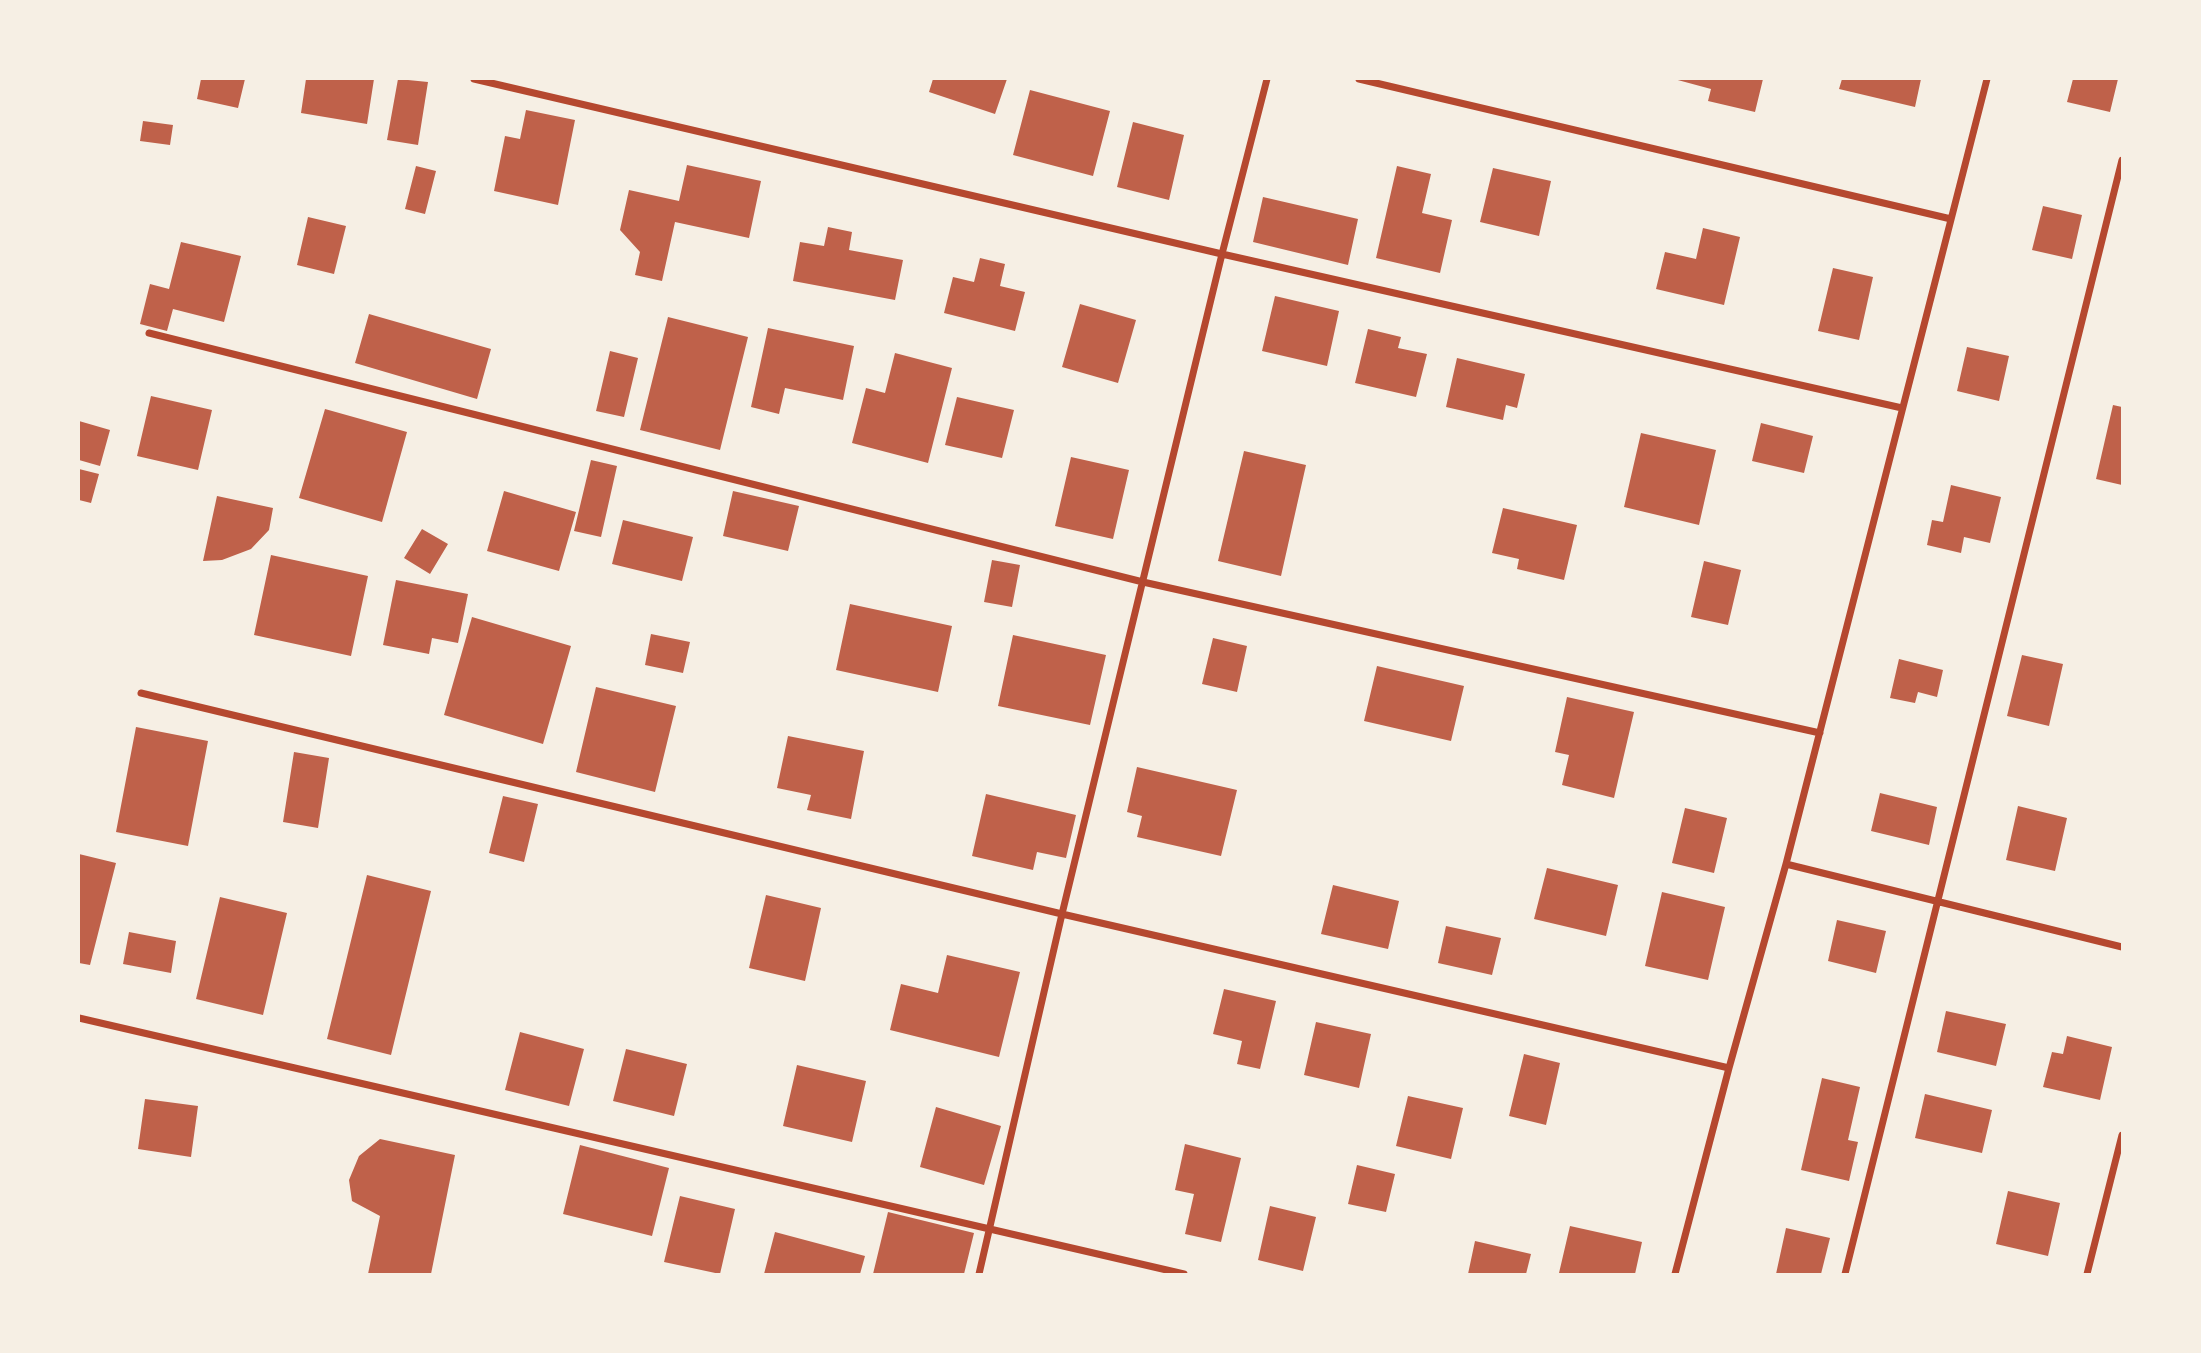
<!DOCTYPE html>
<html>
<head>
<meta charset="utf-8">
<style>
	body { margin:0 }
	#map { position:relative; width:2201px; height:1353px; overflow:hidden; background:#f6efe4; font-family:"Golos Text",sans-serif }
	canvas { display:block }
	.frame { position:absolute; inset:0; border:80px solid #f6efe4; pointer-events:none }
</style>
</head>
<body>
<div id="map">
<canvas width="2201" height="1353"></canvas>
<div class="frame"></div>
</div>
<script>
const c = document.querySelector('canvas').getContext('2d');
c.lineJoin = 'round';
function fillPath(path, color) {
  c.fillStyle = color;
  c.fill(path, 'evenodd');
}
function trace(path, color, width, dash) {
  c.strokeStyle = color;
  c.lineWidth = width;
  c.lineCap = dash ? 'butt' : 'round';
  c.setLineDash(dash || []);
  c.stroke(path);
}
fillPath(new Path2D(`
	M 201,79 L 245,79 L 238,108 L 197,99 Z
	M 306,79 L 374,79 L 367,124 L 301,113 Z
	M 398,79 L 428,82 L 418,145 L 387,140 Z
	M 933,79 L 1007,79 L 995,114 L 929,92 Z
	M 1674,79 L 1763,79 L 1755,112 L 1708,101 L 1711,89 Z
	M 1842,79 L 1921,79 L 1915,107 L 1839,89 Z
	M 2073,79 L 2118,79 L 2110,112 L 2067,102 Z
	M 1030,90 L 1110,111 L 1093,176 L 1013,155 Z
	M 526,110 L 575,120 L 558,205 L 494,191 L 505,136 L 520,139 Z
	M 143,121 L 173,125 L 170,145 L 140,141 Z
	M 1133,122 L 1184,135 L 1169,200 L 1117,187 Z
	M 687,165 L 761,181 L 749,238 L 675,222 L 662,281 L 635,275 L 640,252 L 620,230 L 629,190 L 679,201 Z
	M 416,166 L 436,171 L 425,214 L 405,209 Z
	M 1397,166 L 1431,174 L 1422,213 L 1452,220 L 1440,273 L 1376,258 Z
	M 1493,168 L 1551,181 L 1539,236 L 1480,222 Z
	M 1263,197 L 1358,219 L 1348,265 L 1253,242 Z
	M 2043,206 L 2082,215 L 2072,259 L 2032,250 Z
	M 308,217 L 346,226 L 334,274 L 297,265 Z
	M 828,227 L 852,232 L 849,250 L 903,260 L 895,300 L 793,281 L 800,242 L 824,246 Z
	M 1703,228 L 1740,237 L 1724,305 L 1656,289 L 1665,252 L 1696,259 Z
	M 181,242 L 241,256 L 224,322 L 173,309 L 167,331 L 140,324 L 150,284 L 169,289 Z
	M 980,258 L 1005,264 L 1000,286 L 1025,292 L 1015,331 L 944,313 L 953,277 L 974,282 Z
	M 1833,268 L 1873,277 L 1859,340 L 1818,331 Z
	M 1275,296 L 1339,311 L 1327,366 L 1262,351 Z
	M 1080,304 L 1136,320 L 1118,383 L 1062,367 Z
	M 369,314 L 491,349 L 477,399 L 355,363 Z
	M 668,317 L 748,337 L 720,450 L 640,430 Z
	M 768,328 L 854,346 L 843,400 L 785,388 L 779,414 L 751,407 Z
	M 1368,329 L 1401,337 L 1398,348 L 1427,354 L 1416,397 L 1355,383 Z
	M 1967,347 L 2009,356 L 1999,401 L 1957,391 Z
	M 610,351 L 638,358 L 624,417 L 596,411 Z
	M 895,353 L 952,368 L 928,463 L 852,443 L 866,388 L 885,393 Z
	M 1457,358 L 1525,374 L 1517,408 L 1506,405 L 1503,420 L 1446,407 Z
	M 151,396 L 212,410 L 198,470 L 137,456 Z
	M 957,397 L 1014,410 L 1002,458 L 945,445 Z
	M 2113,405 L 2122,407 L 2122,485 L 2096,479 Z
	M 325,409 L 407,432 L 382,522 L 299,498 Z
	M 79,421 L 110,430 L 100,466 L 79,460 Z
	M 1761,423 L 1813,436 L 1804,473 L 1752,461 Z
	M 1641,433 L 1716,450 L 1699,525 L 1624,507 Z
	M 1244,451 L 1306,465 L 1281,576 L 1218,561 Z
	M 1071,457 L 1129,470 L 1113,539 L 1055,526 Z
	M 591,460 L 617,466 L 601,537 L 574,531 Z
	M 79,469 L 99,474 L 91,503 L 79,500 Z
	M 1951,485 L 2001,497 L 1990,543 L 1964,537 L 1961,553 L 1927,545 L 1932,520 L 1943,522 Z
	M 504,491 L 576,512 L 559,571 L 487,551 Z
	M 733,491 L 799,506 L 788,551 L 723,536 Z
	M 217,496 L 273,508 L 269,530 L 251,549 L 222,560 L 203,561 Z
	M 1503,508 L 1577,525 L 1564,580 L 1517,569 L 1519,559 L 1492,553 Z
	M 623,520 L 693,537 L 682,581 L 612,564 Z
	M 422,529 L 448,544 L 430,574 L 404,558 Z
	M 271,555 L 368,576 L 351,656 L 254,635 Z
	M 992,560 L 1020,565 L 1012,607 L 984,602 Z
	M 1704,561 L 1741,570 L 1728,625 L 1691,617 Z
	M 396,580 L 468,594 L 458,643 L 432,638 L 429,654 L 383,645 Z
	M 850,604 L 952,626 L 938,692 L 836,670 Z
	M 472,617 L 571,646 L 543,744 L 444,715 Z
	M 651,634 L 690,642 L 683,673 L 645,665 Z
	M 1013,635 L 1106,655 L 1090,725 L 998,706 Z
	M 1213,638 L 1247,646 L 1237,692 L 1202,684 Z
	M 2022,655 L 2063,664 L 2049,726 L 2007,716 Z
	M 1899,659 L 1943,670 L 1937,697 L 1918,692 L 1915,703 L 1890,698 Z
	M 1377,666 L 1464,686 L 1451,741 L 1364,721 Z
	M 596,687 L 676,706 L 655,792 L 576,772 Z
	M 1567,697 L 1634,712 L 1614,798 L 1562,785 L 1569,755 L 1555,752 Z
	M 136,727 L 208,741 L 188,846 L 116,832 Z
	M 788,736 L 864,751 L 851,819 L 807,810 L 811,795 L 777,788 Z
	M 294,752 L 329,758 L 318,828 L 283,822 Z
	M 1137,767 L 1237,790 L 1221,856 L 1137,837 L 1142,816 L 1127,812 Z
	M 1880,793 L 1937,807 L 1929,845 L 1871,831 Z
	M 986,794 L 1076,815 L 1066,858 L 1037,852 L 1033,870 L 972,856 Z
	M 503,796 L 538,804 L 524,862 L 489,853 Z
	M 2018,806 L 2067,818 L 2055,871 L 2006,860 Z
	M 1685,808 L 1727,818 L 1714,873 L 1672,863 Z
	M 79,854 L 116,863 L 90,965 L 79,963 Z
	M 1547,868 L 1618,885 L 1606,936 L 1534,919 Z
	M 367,875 L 431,891 L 391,1055 L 327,1039 Z
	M 1333,885 L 1399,901 L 1388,949 L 1321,934 Z
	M 1662,892 L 1725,907 L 1708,980 L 1645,966 Z
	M 766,895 L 821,908 L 805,981 L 749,968 Z
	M 220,897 L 287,913 L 263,1015 L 196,999 Z
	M 1837,920 L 1886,931 L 1876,973 L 1828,961 Z
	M 1446,926 L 1501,938 L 1492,975 L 1438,963 Z
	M 129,932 L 176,941 L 171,973 L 123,964 Z
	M 947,955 L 1020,972 L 999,1057 L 890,1030 L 901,984 L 938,993 Z
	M 1224,989 L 1276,1001 L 1260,1069 L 1237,1064 L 1242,1041 L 1213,1034 Z
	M 1946,1011 L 2006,1024 L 1996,1066 L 1937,1052 Z
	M 1316,1022 L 1371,1034 L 1359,1088 L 1304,1075 Z
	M 520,1032 L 584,1049 L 569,1106 L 505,1090 Z
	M 2067,1036 L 2112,1047 L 2100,1100 L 2043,1087 L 2052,1052 L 2063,1054 Z
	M 626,1049 L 687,1064 L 674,1116 L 613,1101 Z
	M 1524,1054 L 1560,1063 L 1546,1125 L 1509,1116 Z
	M 797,1065 L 866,1081 L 852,1142 L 783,1126 Z
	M 1822,1078 L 1860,1087 L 1848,1140 L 1858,1142 L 1849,1181 L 1801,1170 Z
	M 1925,1094 L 1992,1110 L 1982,1153 L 1915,1138 Z
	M 1408,1096 L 1463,1108 L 1451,1159 L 1396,1146 Z
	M 145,1099 L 198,1106 L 191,1157 L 138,1149 Z
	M 936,1107 L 1001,1126 L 984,1185 L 920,1167 Z
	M 380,1139 L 455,1155 L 431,1274 L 368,1274 L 380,1216 L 352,1201 L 349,1180 L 359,1156 Z
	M 1185,1144 L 1241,1158 L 1221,1242 L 1185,1234 L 1194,1194 L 1175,1190 Z
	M 580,1145 L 669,1168 L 652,1236 L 563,1214 Z
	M 1357,1165 L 1395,1174 L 1386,1212 L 1348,1204 Z
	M 2008,1191 L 2060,1203 L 2048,1256 L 1996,1244 Z
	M 680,1196 L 735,1209 L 720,1274 L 664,1262 Z
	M 1270,1206 L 1316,1217 L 1303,1271 L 1258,1260 Z
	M 888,1212 L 974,1233 L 964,1274 L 873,1274 Z
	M 1570,1226 L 1642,1242 L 1635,1274 L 1559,1273 Z
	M 1786,1228 L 1830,1238 L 1821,1274 L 1776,1274 Z
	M 775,1232 L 865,1256 L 860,1274 L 764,1274 Z
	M 1475,1241 L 1531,1254 L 1526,1274 L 1468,1274 Z`), '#bf614a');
trace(new Path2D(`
	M 474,79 L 1222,254 L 1902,408
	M 1359,79 L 1951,219
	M 149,333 L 1143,582 L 1820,733
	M 141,693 L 1062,914 L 1729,1068
	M 1786,864 L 2122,947
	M 79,1018 L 1184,1274
	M 979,1274 L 1062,914 L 1222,254 L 1267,79
	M 1675,1274 L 1729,1068 L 1786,864 L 1987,79
	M 1845,1274 L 2122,160
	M 2087,1274 L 2122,1135`), '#b5482f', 7);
</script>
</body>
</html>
